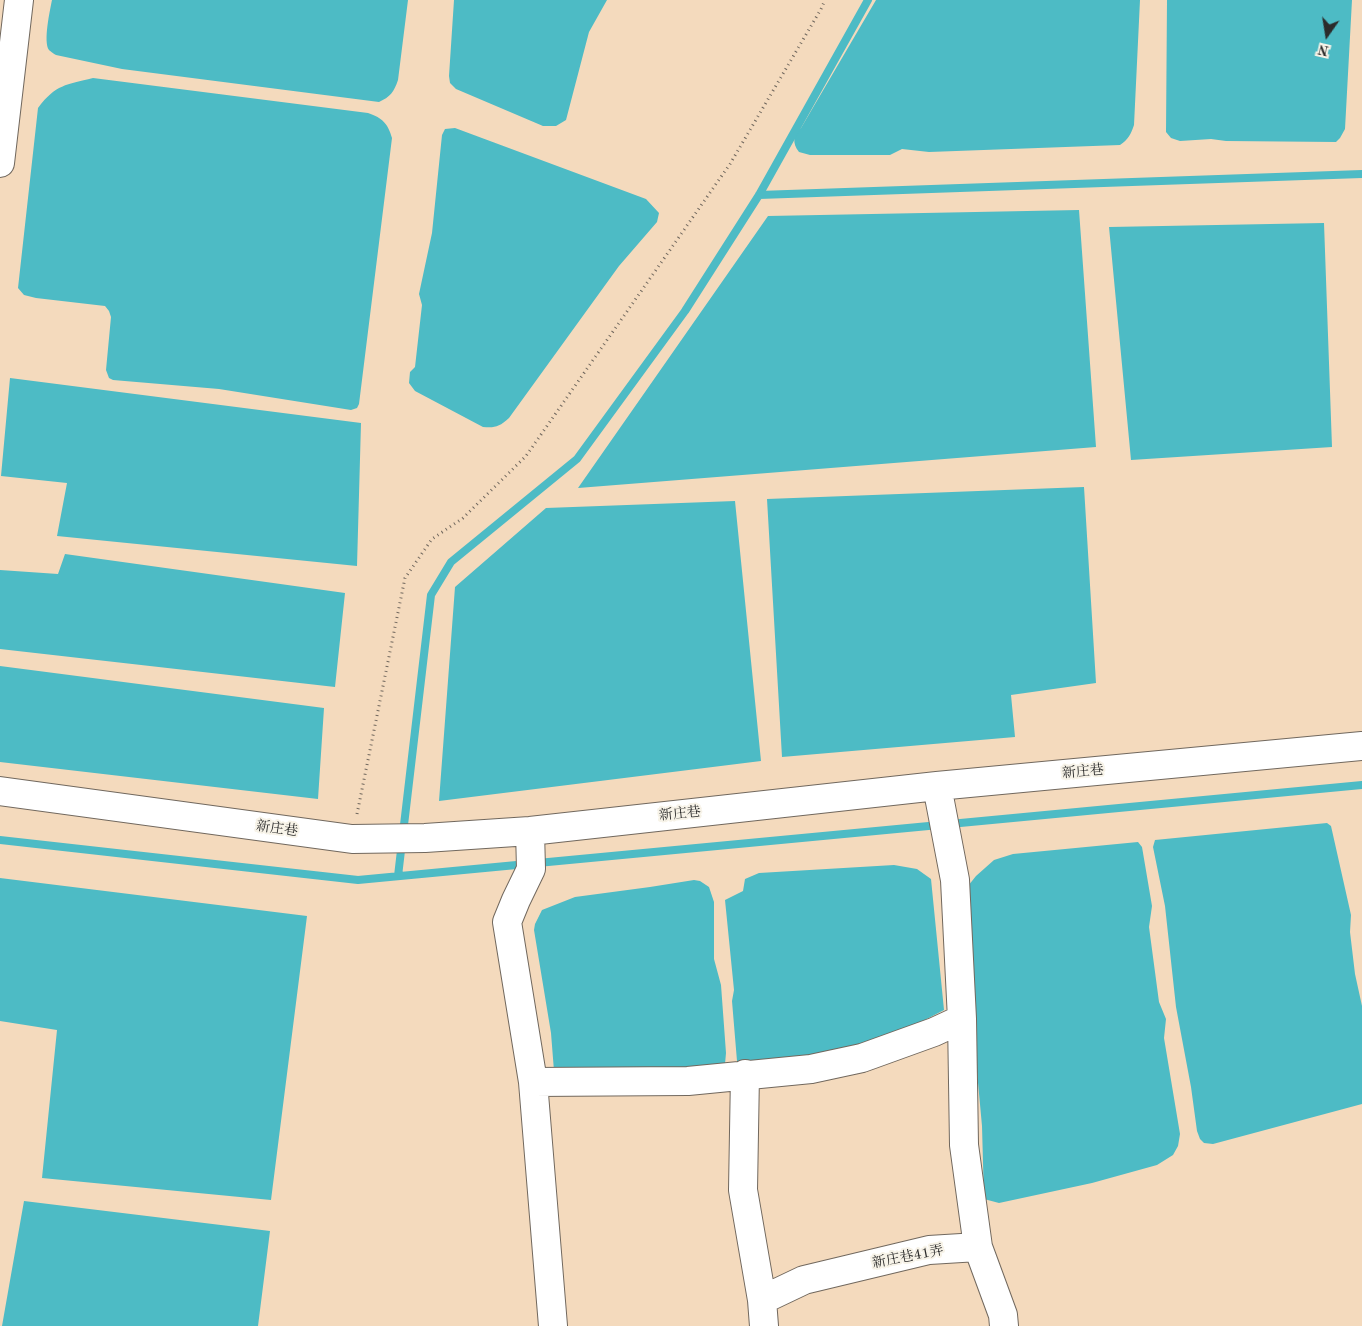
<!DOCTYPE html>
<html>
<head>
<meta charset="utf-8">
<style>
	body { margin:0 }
	#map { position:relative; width:1362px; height:1326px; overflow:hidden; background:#f4dabd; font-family:"Old Standard TT",serif }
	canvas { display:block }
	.north { position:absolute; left:1302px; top:10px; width:50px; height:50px; -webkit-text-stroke:4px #f7f3e8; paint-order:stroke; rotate:193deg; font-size:14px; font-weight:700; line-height:20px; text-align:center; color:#2b2b2b }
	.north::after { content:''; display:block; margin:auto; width:18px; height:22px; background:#2b2b2b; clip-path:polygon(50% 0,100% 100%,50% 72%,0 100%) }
</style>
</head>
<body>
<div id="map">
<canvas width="1362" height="1326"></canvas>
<div class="north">N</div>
</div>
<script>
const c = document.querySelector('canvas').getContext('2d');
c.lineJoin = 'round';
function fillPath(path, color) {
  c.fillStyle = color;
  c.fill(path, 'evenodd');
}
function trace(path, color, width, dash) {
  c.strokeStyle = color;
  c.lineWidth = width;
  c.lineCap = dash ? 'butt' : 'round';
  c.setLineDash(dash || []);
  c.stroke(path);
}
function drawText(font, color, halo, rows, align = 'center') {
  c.font = font + ' "Old Standard TT","Noto Serif TC",serif';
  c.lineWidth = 4;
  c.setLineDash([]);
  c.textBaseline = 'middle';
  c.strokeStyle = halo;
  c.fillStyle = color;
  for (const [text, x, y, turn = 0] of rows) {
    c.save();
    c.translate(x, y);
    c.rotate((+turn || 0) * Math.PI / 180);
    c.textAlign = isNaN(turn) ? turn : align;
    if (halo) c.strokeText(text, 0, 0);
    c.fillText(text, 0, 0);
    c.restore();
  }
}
fillPath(new Path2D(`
	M 52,0 L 408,0 L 398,80 C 394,92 390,97 379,102 L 122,69 L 56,55 C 54,54 50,51 49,50 C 43,42 50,10 52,0 Z
	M 454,0 L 607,0 L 589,32 L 566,120 L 556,126 L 543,126 L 456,89 L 450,83 L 449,76 Z
	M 876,0 L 1140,0 L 1134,125 C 1131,134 1128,140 1120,145 L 929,152 L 902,149 L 890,155 L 810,155 L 799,152 C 792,143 793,135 801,128 Z
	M 1167,0 L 1352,0 L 1345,129 L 1340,138 L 1336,142 L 1226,141 L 1211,139 L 1180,141 L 1171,138 L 1166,132 Z
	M 93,78 L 368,113 C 383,118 388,124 392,138 L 359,404 L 357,408 L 351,410 L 219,389 L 113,380 L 109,378 L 106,370 L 111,317 L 109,311 L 105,306 L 36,298 L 24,295 L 18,288 L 38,108 C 56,84 66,85 93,78 Z
	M 455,128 L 646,199 L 659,213 L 657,222 L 619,266 L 509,418 C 499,427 495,428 483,427 L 415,391 L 409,383 L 410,372 L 415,367 L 422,305 L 419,294 L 432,233 L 442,135 L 445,129 Z
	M 1079,210 L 1096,447 L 578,488 L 768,216 Z
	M 1324,223 L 1332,447 L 1131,460 L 1109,227 Z
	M 10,378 L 361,423 L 357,566 L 57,536 L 67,483 L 1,476 Z
	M 1084,487 L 1096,683 L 1011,695 L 1015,737 L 782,757 L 767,499 Z
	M 735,501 L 761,761 L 439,801 L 455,587 L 546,508 Z
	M 65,554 L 345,593 L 335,687 L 0,649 L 0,570 L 58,574 Z
	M 0,666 L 324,708 L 318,799 L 0,762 Z
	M 1327,823 L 1331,826 L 1351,915 L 1350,932 L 1355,974 L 1362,1006 L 1362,1104 L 1213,1144 L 1204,1143 L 1200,1139 L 1197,1131 L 1191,1087 L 1176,1007 L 1165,906 L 1153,847 L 1155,840 Z
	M 1138,842 L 1142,847 L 1152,906 L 1149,927 L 1159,1002 L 1166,1019 L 1164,1038 L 1180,1134 L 1178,1146 L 1173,1155 L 1157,1165 L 1092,1183 L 999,1203 L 984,1199 L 982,1126 L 962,909 L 968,886 L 976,876 L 994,860 L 1013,854 Z
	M 894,865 L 917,869 L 931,879 L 944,1010 L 873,1047 L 742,1067 L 737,1061 L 732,1001 L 734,990 L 725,900 L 743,891 L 745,879 L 759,873 Z
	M 0,878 L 307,916 L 271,1200 L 42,1178 L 57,1030 L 0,1021 Z
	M 694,880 L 700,881 L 709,887 L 714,902 L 714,959 L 721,985 L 726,1053 L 725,1064 L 710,1068 L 554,1071 L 551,1033 L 534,930 L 535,924 L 542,910 L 575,897 L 650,887 Z
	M 24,1201 L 270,1231 L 258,1326 L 2,1326 Z`), '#4dbbc5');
trace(new Path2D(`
	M 759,195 L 1362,174
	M 0,840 L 358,880 L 1362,785
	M 398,876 L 431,595 L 451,562 L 577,459 L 685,311 L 759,195 L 868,0`), '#4dbbc5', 8);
const minor = new Path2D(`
	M 0,163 L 19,0
	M 937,786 L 955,880 L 962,1019 L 964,1145 L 978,1247
	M 0,791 L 352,839 L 425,838 L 530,831 L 937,786 L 1362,746
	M 530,831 L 531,869 L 516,900 L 507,922 L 533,1082 L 553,1326
	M 745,1074 L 743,1190 L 762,1300 L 764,1326
	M 533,1082 L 688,1081 L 811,1069 L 862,1058 L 934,1032 L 962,1019
	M 762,1300 L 804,1280 L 929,1250 L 978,1247 L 1003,1315 L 1004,1326`);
trace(minor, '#71685e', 30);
trace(new Path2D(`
	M 357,814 L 405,578 L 432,539 L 463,518 L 526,456 L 730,164 L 821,9 L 825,0`), '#71685e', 3, [1, 4]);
trace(minor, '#fff', 28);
drawText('14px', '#2b2b2b', '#f7f3e8', [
	["新庄巷",1083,772,-5],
	["新庄巷",680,814,-6],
	["新庄巷",277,829,8],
	["新庄巷41弄",908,1257,-11]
]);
</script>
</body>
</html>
